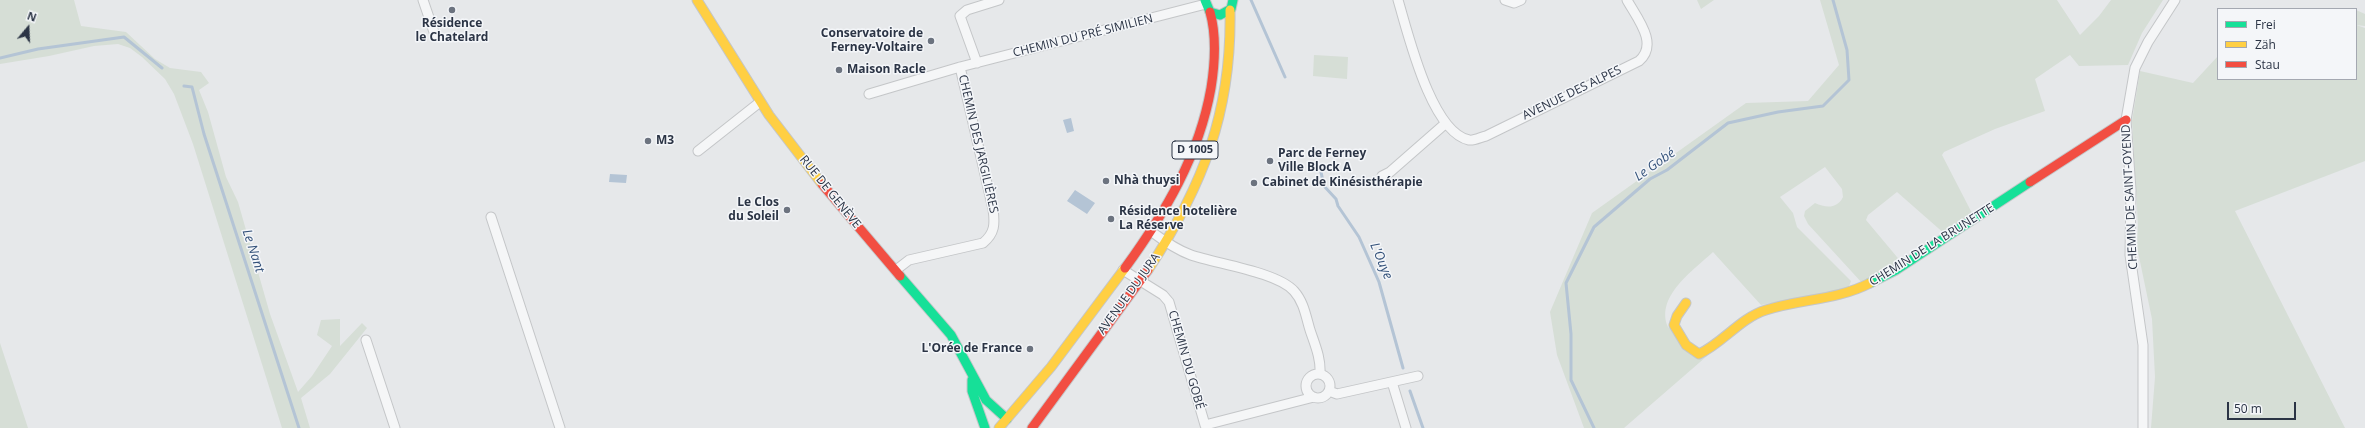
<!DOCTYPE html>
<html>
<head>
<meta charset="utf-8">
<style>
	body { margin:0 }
	#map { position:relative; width:2365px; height:428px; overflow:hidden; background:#e6e8ea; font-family:"Open Sans",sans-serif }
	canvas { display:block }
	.legend { position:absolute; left:2217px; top:8px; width:140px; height:72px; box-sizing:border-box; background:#f4f6f9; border:1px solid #a4a8b1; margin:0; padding:5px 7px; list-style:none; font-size:12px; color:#2b3445 }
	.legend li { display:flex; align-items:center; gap:8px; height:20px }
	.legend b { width:20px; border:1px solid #a4a8b1 }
	.north { position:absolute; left:8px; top:8px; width:40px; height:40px; -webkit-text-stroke:3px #f4f6f9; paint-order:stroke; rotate:19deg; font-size:11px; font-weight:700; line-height:16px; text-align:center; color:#2b3445 }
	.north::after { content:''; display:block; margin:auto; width:14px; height:18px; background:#2b3445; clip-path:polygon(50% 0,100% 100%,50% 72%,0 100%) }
	.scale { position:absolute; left:2227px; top:402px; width:69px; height:18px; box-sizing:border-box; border:2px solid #2b3445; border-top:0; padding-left:5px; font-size:12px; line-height:14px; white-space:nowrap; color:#2b3445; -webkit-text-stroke:3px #f4f6f9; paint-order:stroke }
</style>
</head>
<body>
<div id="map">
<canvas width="2365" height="428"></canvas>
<ul class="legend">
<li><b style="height:5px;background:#16e098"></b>Frei</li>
<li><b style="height:5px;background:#ffcf43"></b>Zäh</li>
<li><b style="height:5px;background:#f24e42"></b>Stau</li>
</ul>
<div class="north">N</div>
<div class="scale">50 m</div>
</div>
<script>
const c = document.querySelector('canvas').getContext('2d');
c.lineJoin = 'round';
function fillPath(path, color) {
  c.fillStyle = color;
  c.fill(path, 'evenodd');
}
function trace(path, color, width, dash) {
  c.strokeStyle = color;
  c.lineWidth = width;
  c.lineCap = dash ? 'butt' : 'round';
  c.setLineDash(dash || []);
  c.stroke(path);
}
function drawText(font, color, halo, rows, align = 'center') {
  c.font = font + ' "Open Sans",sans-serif';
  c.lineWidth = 3;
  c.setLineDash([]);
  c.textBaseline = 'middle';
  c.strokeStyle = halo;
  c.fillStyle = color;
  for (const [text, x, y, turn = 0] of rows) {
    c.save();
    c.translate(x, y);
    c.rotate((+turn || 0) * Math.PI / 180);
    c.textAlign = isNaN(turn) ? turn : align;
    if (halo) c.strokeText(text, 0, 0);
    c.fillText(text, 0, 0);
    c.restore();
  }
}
fillPath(new Path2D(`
	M 0,0 L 74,0 L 81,26 L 126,32 L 155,59 L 170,68 L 201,72 L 209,83 L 199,90 L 208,112 L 226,177 L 238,202 L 270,314 L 298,392 L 312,376 L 332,346 L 317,335 L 321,320 L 340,319 L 340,346 L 362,323 L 367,328 L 330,374 L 301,398 L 310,428 L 282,428 L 193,144 L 174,94 L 165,79 L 142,57 L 130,48 L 118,44 L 94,46 L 49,56 L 0,64 Z
	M 1697,0 L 1714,0 L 1701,9 Z
	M 1820,0 L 2057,0 L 2080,35 L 2099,16 L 2111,0 L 2163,0 L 2142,33 L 2128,65 L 2079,66 L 2070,55 L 2035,79 L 2045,111 L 1995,129 L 1944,152 L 1942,155 L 1974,217 L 1946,235 L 1897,192 L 1868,215 L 1866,220 L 1902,263 L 1863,284 L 1808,224 L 1804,216 L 1805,211 L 1815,203 C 1826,208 1837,209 1843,197 L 1842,189 L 1825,167 L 1780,197 L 1793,213 L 1797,227 L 1851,281 L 1848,289 L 1761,305 L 1713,252 C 1694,270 1655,296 1668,327 L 1707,356 L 1624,428 L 1584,428 L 1557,355 L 1550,312 L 1592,213 L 1746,103 L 1808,101 L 1839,65 Z
	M 2356,10 L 2365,14 L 2365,26 L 2356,25 L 2365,28 L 2365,161 L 2235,211 L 2345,428 L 2151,428 L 2155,377 L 2152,319 L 2137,247 L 2138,225 L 2132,121 L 2140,71 L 2193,83 L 2218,56 L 2218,79 L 2356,79 Z
	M 1314,55 L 1348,57 L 1347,79 L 1313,76 Z
	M 0,343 L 28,428 L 0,428 Z`), '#d6ded6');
fillPath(new Path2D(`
	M 1071,118 L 1074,131 L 1067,133 L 1063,120 Z
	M 610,174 L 627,175 L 626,183 L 609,182 Z
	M 1075,190 L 1095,203 L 1087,214 L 1067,201 Z`), '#b4c4d5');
trace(new Path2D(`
	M 1251,0 L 1285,77
	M 0,58 L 38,49 L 124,37 L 162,68
	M 184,86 L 192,87 L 204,134 L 299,428
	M 1321,172 L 1324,186 L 1336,199 L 1338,206 L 1359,237 L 1379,282 L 1403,368
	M 1410,391 L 1423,428
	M 1594,428 L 1571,380 L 1571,334 L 1566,283 L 1594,227 L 1650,179 L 1667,170 L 1728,123 L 1778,112 L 1823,106 L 1849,80 L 1847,50 L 1833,0`), '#b4c4d5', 3);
const street = new Path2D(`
	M 423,0 L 435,35
	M 1398,0 C 1408,33 1431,132 1469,140 C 1474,141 1481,137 1486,136 L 1639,61 C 1659,44 1637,18 1627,0
	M 1505,0 L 1514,3 L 1521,0
	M 977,63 L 960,16 L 967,10 L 999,0
	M 869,94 L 960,67 L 1206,4
	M 698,151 L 760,102
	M 1382,176 L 1390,172 L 1446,123
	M 491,217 L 560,428
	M 1152,232 C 1164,241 1177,250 1191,255 C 1217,264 1277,272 1294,291 C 1304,302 1306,317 1310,330 C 1315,345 1321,358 1320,374
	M 896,270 L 909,260 L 983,243 C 995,233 995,224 993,209 L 960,67
	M 1123,270 L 1163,295 L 1169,302 L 1205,425 L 1314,397
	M 366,340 L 395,428
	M1306 386a12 12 0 1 1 24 0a12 12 0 1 1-24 0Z
	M 1392,382 L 1406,428
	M 1329,391 L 1337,394 L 1418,376
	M 2143,428 L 2143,345 L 2130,255 L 2131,190 L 2126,120 L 2135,68 L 2148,42 L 2175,0`);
const fast = new Path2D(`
	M 1205,0 L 1210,12 L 1220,15 L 1231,9 L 1233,0
	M 900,276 L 951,335 L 986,400 L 1007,419
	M 1870,283 L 1896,270 L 2030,182
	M 972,380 L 972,391 L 985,428`);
const slow = new Path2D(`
	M 697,0 L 769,115 L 822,184
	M 1148,270 C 1203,186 1232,112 1230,10
	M 1686,303 L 1677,316 L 1674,325 L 1686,345 L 1699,354 C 1723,343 1740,318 1766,310 C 1800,299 1838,300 1870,283
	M 999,428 L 1051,367 L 1125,268`);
const jam = new Path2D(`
	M 2030,182 L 2126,120
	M 822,184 L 900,276
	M 1125,268 C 1165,213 1199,156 1211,88 C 1215,63 1217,37 1210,12
	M 1032,428 L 1148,270`);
trace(street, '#c4c6c8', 11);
trace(fast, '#c4c6c8', 11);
trace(slow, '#c4c6c8', 11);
trace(jam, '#c4c6c8', 11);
trace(street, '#f5f6f7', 9);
trace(fast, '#16e098', 9);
trace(slow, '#ffcf43', 9);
trace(jam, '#f24e42', 9);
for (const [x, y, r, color] of [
	[452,10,4,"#6c737f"],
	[931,41,4,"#6c737f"],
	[839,70,4,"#6c737f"],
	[648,141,4,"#6c737f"],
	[1270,161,4,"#6c737f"],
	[1106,181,4,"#6c737f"],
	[1254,183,4,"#6c737f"],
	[787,210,4,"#6c737f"],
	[1111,219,4,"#6c737f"],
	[1030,349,4,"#6c737f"]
]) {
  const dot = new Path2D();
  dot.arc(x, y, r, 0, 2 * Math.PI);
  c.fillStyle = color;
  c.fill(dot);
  trace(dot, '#f4f6f9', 1.5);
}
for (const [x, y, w] of [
	[1195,150,46]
]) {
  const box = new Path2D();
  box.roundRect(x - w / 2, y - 9, w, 18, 3);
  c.fillStyle = '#f4f6f9';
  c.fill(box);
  trace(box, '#2b3445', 1);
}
drawText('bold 11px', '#2b3445', null, [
	["D 1005",1195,150]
]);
drawText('bold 12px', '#2b3445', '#f4f6f9', [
	["Résidence",452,24,"center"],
	["le Chatelard",452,38,"center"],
	["Conservatoire de",923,34,"right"],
	["Ferney-Voltaire",923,48,"right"],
	["Maison Racle",847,70],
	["M3",656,141],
	["Parc de Ferney",1278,154],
	["Ville Block A",1278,168],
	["Nhà thuysi",1114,181],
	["Cabinet de Kinésisthérapie",1262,183],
	["Le Clos",779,203,"right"],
	["du Soleil",779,217,"right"],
	["Résidence hotelière",1119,212],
	["La Réserve",1119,226],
	["L'Orée de France",1022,349,"right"]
], 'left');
drawText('12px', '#2b3445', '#f4f6f9', [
	["CHEMIN DU PRÉ SIMILIEN",1083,36,-14],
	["AVENUE DES ALPES",1572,93,-26],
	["CHEMIN DES JARGILIÈRES",978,144,77],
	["RUE DE GENÈVE",830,192,51],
	["CHEMIN DE SAINT-OYEND",2130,197,-93],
	["CHEMIN DE LA BRUNETTE",1932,245,-32],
	["AVENUE DU JURA",1129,294,-54],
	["CHEMIN DU GOBÉ",1186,360,74]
]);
drawText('italic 13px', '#34527a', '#f4f6f9', [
	["Le Gobé",1655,165,-35],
	["Le Nant",253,251,72],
	["L'Ouye",1381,261,67]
]);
</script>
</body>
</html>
